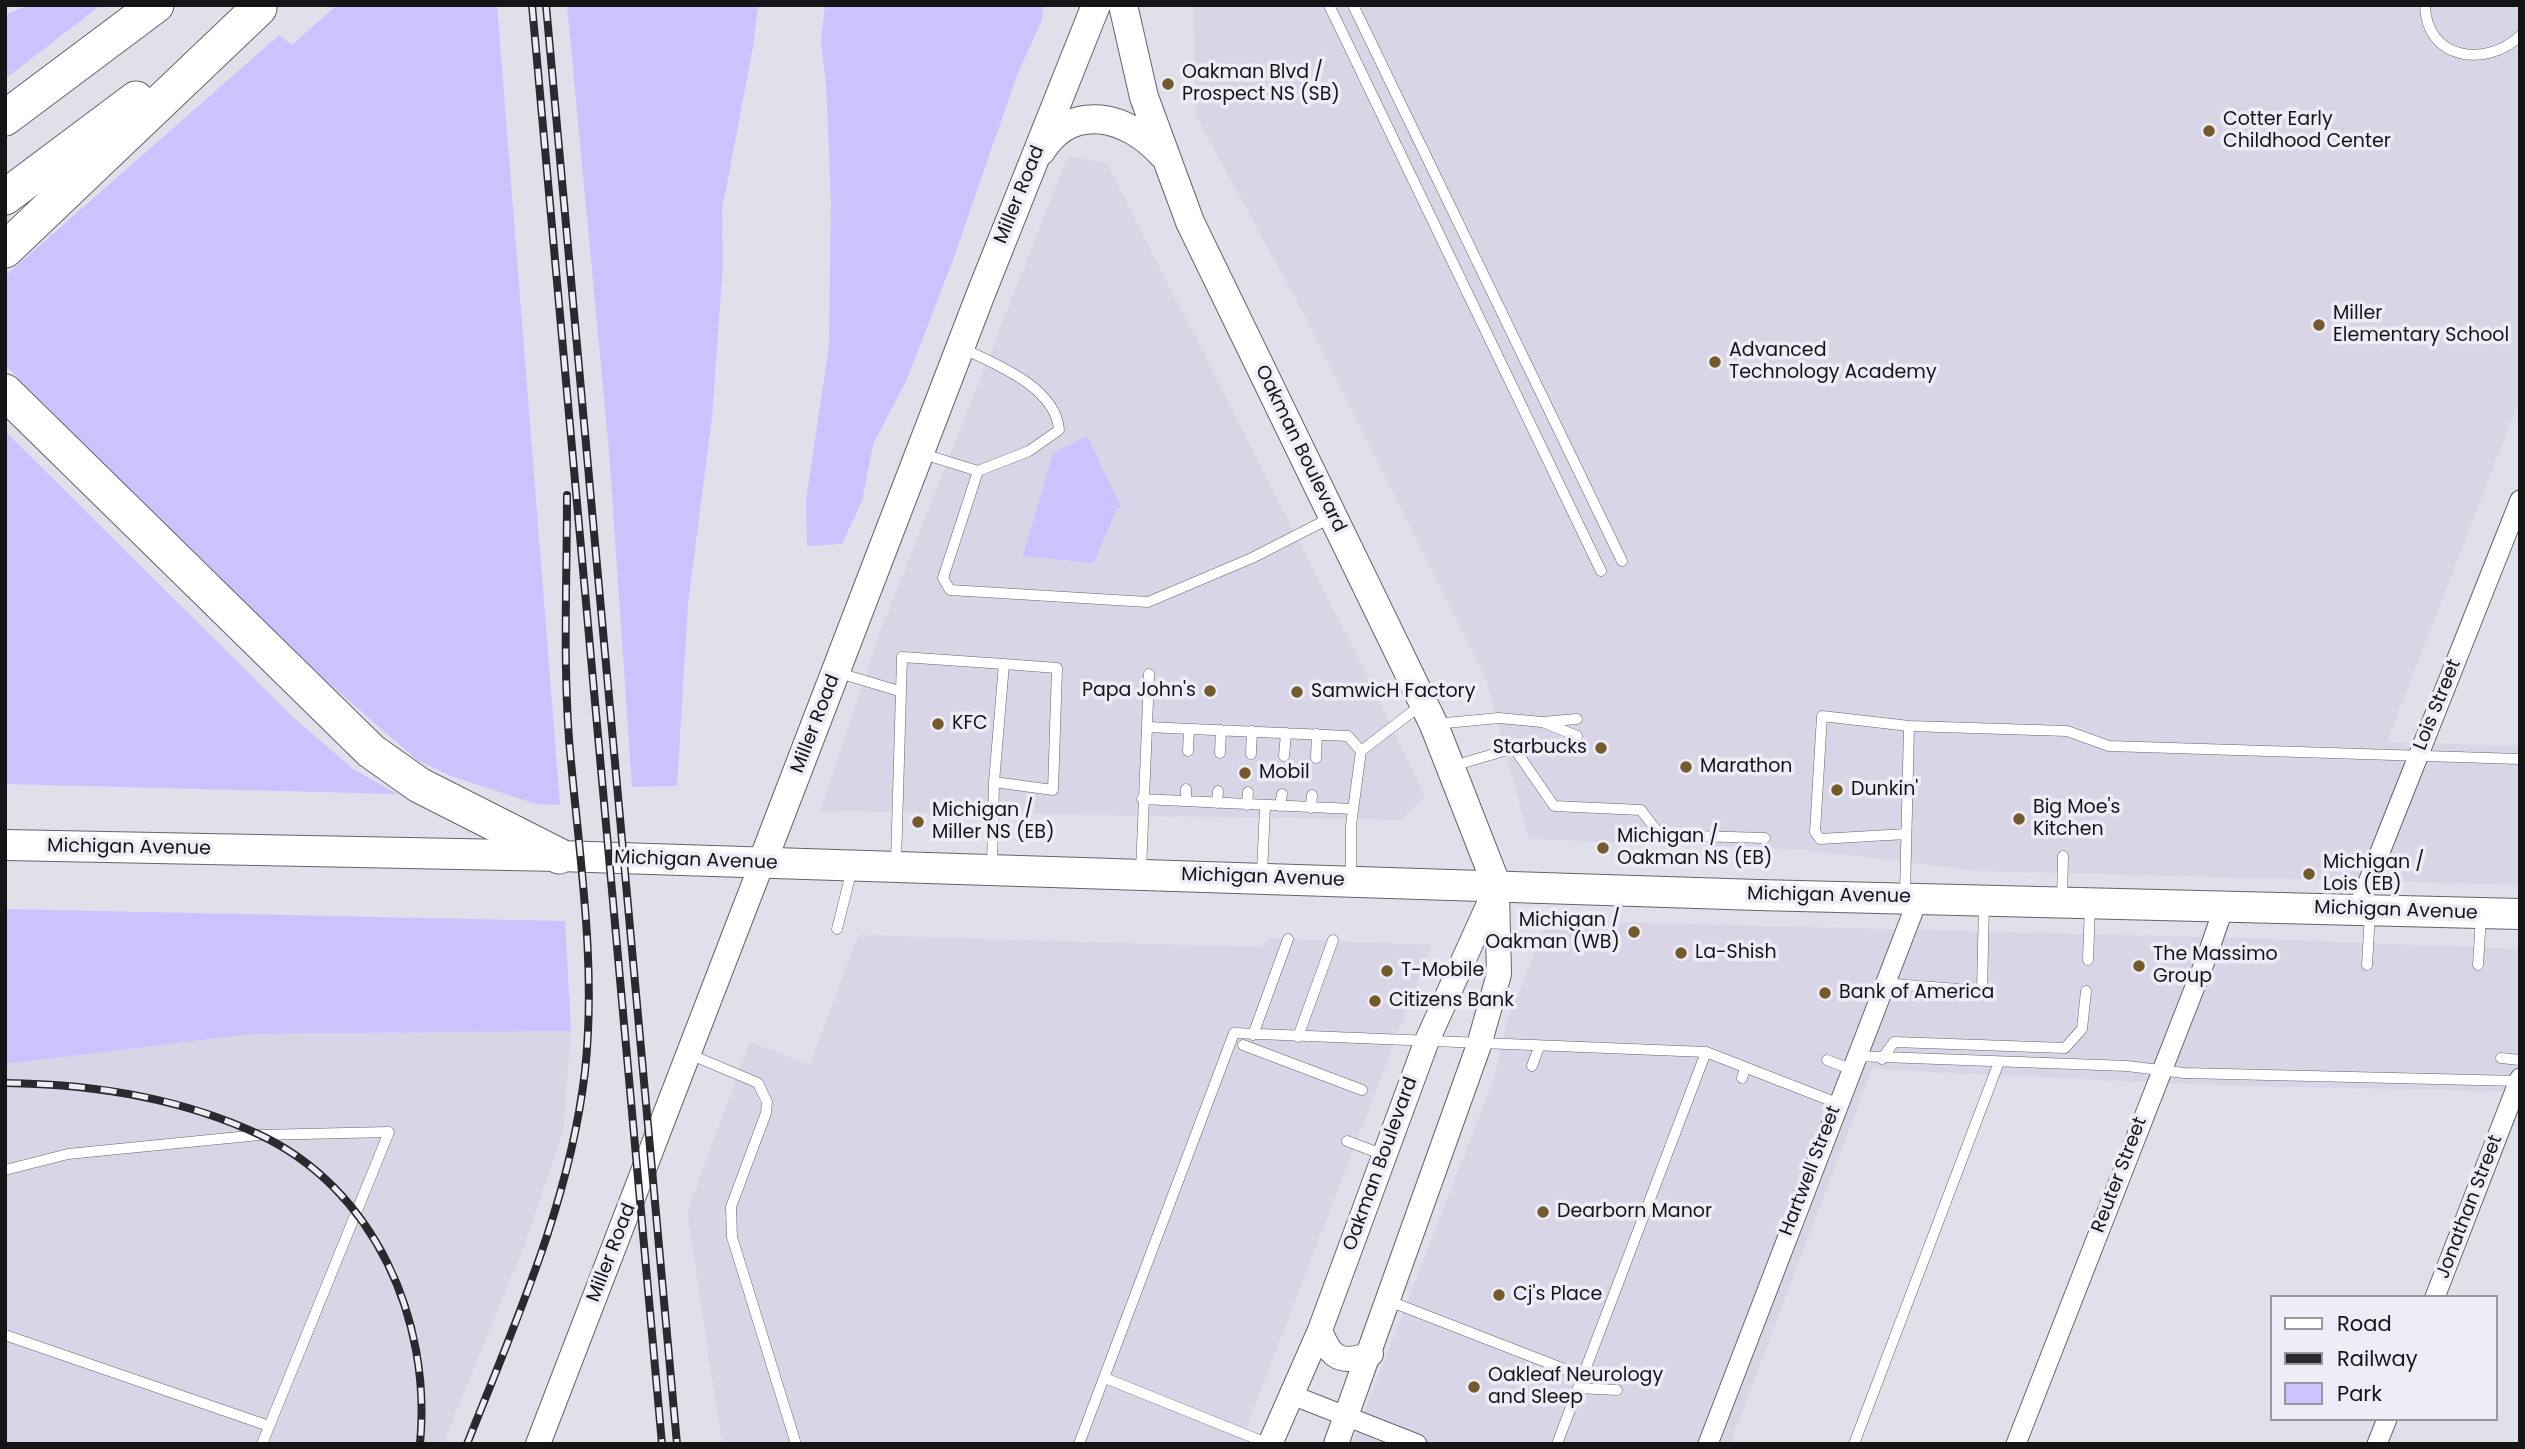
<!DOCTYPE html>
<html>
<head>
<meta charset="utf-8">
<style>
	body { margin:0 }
	#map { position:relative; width:2525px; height:1449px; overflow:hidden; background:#e0e0ea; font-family:Poppins,sans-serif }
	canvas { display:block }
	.frame { position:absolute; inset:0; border:7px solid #151518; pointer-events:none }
	.legend { position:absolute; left:2270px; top:1295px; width:228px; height:126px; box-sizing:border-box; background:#eeedf7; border:2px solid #97979e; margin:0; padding:9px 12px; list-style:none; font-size:21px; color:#151518 }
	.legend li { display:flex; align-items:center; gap:14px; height:35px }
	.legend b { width:35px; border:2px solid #97979e }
</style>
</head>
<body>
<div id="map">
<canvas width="2525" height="1449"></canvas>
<div class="frame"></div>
<ul class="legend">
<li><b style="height:9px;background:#fff"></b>Road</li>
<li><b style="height:9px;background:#2a2a2e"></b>Railway</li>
<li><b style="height:19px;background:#cbc3ff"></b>Park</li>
</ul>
</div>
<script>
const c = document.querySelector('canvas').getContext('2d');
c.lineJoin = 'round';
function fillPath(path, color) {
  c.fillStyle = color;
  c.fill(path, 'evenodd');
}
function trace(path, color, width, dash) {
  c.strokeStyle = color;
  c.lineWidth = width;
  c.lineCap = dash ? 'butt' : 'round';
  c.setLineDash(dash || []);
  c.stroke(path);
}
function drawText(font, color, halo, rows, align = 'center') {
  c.font = font + ' Poppins,sans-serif';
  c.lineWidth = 7;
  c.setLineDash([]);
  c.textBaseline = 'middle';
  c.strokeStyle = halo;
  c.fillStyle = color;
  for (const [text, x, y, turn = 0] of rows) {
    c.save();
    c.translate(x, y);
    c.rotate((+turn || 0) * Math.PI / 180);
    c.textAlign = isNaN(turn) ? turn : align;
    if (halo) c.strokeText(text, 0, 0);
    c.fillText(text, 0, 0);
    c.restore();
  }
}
fillPath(new Path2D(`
	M 1193,5 L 2520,5 L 2520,398 L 2387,742 L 2520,746 L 2520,885 L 1976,871 L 1806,850 L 1529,839 L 1486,679 L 1309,324 L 1196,116 Z
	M 1068,156 L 1107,163 L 1363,668 L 1425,796 L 1402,820 L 820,811 L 879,635 Z
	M 1572,921 L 2245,938 L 2520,949 L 2520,1092 L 2207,1085 L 1872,1069 L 1730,1444 L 1352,1444 L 1495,1076 L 1507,1020 L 1544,930 Z
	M 858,935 L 1262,947 L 1268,938 L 1432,945 L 1240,1444 L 722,1444 L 687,1212 L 750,1042 L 810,1065 Z
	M 571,1031 L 563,1132 L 526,1241 L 443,1444 L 5,1444 L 5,1064 L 252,1034 Z`), '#d7d5e6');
fillPath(new Path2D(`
	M 29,5 L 101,5 L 5,79 L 5,15 Z
	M 337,5 L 497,5 L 560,805 L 536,804 L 451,776 L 417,760 L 316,672 L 181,543 L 5,365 L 5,276 L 279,35 L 292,45 Z
	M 567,5 L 758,5 L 753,47 L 722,210 L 723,263 L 712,417 L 688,604 L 677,786 L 632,787 L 609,451 Z
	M 825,5 L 1043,5 L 1042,20 L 1017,75 L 953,260 L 907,379 L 873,444 L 862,501 L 842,544 L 807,546 L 806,500 L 829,346 L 831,200 L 826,83 L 821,42 Z
	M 5,431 L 293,717 L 353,769 L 397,794 L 5,784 Z
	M 1087,436 L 1121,507 L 1116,510 L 1095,560 L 1092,563 L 1023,556 L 1053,453 Z
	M 5,909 L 565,921 L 571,1031 L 252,1034 L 5,1064 Z`), '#cbc3ff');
const service = new Path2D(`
	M 1329,5 L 1601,571
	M 1353,5 L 1622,561
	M 2425,5 C 2426,60 2486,68 2520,36
	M 920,453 L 978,471 L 1029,451 L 1059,430 C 1056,387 995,364 962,348
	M 978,471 L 943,578 L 950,590 L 1148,602 L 1252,558 L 1332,517
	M 839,673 L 899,691
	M 1545,723 L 1577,736
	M 1435,724 L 1499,718 L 1542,722 L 1577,719
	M 1147,727 L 1149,674
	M 1188,751 L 1189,729
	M 1361,751 L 1421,705
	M 1220,753 L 1221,730
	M 1251,754 L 1252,731
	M 1284,756 L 1286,733
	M 1316,758 L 1317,734
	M 1453,766 L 1514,748 L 1554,806 L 1641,810 L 1660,835 L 1765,838
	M 994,782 L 1053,790 L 1057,668 L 1004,664
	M 1142,799 L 1353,809
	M 1186,801 L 1186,789
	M 1217,803 L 1218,791
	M 1247,805 L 1248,792
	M 1280,806 L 1282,794
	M 1311,808 L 1312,795
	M 1906,834 L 1820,839 L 1815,832 L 1822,716 L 1909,726 L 2067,731 L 2109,746 L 2520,759
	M 896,863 L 902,657 L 1004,664 L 994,782 L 992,865
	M 1141,870 L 1147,727 L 1348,736 L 1361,751 L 1351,825 L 1351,878
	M 1262,874 L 1265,806
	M 1905,894 L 1909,726
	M 2062,901 L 2063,856
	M 837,929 L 852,869
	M 2088,960 L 2090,905
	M 2367,965 L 2370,913
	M 2478,965 L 2481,917
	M 1883,983 L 1982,991 L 1984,904
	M 1253,1035 L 1288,939
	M 1298,1037 L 1333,940
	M 1243,1045 L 1362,1090
	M 689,1054 L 758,1083 L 767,1102 L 766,1113 L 731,1207 L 732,1237 L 796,1444
	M 1856,1056 L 2127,1066 L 2184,1073 L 2519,1081
	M 2501,1058 L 2520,1060
	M 1882,1059 L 1894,1042 L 2065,1048 L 2082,1029 L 2086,991
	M 1827,1060 L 1850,1069
	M 1532,1066 L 1539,1047
	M 1742,1078 L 1745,1068
	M 1347,1141 L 1384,1155
	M 5,1170 L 68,1154 L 259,1135 L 389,1132 L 262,1444
	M 1389,1301 L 1582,1376
	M 5,1335 L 269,1426
	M 1105,1378 L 1269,1444
	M 1578,1388 L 1617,1390
	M 1079,1444 L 1234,1033 L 1706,1052 L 1837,1103
	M 1557,1444 L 1706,1052
	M 1854,1444 L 1999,1062`);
const minor = new Path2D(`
	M 2357,910 L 2520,500
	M 2435,1297 L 2520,1078
	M 1292,1395 L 1417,1444
	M 1708,1444 L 1918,899
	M 2016,1444 L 2207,956 L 2224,907
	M 2377,1444 L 2387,1419`);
const tertiary = new Path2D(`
	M 1320,1330 C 1331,1360 1341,1364 1371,1354
	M 538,1444 L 762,863
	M 1270,1444 L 1320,1330 L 1426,1043 L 1497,886
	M 1336,1444 L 1479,1045 L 1499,974 L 1497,894`);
const secondary = new Path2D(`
	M 1123,5 L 1144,97 L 1190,222 L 1434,725 L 1497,886
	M 1041,151 C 1072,101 1128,116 1162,154
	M 762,863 L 980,296 L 1096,5`);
const primary = new Path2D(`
	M 5,845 L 559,856 L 1758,895 L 2520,914`);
const motorway = new Path2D(`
	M 5,118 L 156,5
	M 5,197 L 136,99
	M 5,250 L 259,8
	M 5,392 L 371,751 L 419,785 L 559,856`);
trace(service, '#65646d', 11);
trace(minor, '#65646d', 21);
trace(tertiary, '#65646d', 26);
trace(secondary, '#65646d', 30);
trace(primary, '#65646d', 32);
trace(motorway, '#65646d', 37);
trace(service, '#fff', 10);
trace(minor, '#fff', 19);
trace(tertiary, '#fff', 24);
trace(secondary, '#fff', 28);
trace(primary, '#fff', 30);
trace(motorway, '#fff', 35);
const rail = new Path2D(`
	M 532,5 L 662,1444
	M 546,5 L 677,1444
	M 5,1083 C 93,1084 178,1097 258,1134 C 375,1188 432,1321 420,1444
	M 467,1444 C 515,1323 570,1202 585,1071 C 597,961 578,849 569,739 C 563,657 567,577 567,495`);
trace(rail, '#2a2a2e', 8);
trace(rail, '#eeedf7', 5, [16]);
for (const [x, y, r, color] of [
	[1168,84,7,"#755b2c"],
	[2209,131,7,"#755b2c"],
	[2319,325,7,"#755b2c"],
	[1715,362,7,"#755b2c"],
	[1210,691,7,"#755b2c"],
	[1297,692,7,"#755b2c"],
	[938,724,7,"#755b2c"],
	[1601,748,7,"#755b2c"],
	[1686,767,7,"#755b2c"],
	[1245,773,7,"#755b2c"],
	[1837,790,7,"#755b2c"],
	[2019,819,7,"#755b2c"],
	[918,822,7,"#755b2c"],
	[1603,848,7,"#755b2c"],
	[2309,874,7,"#755b2c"],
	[1634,932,7,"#755b2c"],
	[1681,953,7,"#755b2c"],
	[2139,966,7,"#755b2c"],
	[1387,971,7,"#755b2c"],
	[1825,993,7,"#755b2c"],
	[1375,1001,7,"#755b2c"],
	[1543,1212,7,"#755b2c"],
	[1499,1295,7,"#755b2c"],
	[1474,1387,7,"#755b2c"]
]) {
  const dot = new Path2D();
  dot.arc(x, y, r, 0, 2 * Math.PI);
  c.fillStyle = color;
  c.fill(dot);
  trace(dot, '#eeedf7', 2.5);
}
drawText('19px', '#151518', '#eeedf7', [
	["Oakman Blvd /",1182,73],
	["Prospect NS (SB)",1182,95],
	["Cotter Early",2223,120],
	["Childhood Center",2223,142],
	["Miller",2333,314],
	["Elementary School",2333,336],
	["Advanced",1729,351],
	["Technology Academy",1729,373],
	["Papa John's",1196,691,"right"],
	["SamwicH Factory",1311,692],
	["KFC",952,724],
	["Starbucks",1587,748,"right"],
	["Marathon",1700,767],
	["Mobil",1259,773],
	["Dunkin'",1851,790],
	["Big Moe's",2033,808],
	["Kitchen",2033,830],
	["Michigan /",932,811],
	["Miller NS (EB)",932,833],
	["Michigan /",1617,837],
	["Oakman NS (EB)",1617,859],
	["Michigan /",2323,863],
	["Lois (EB)",2323,885],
	["Michigan /",1620,921,"right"],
	["Oakman (WB)",1620,943,"right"],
	["La-Shish",1695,953],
	["The Massimo",2153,955],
	["Group",2153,977],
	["T-Mobile",1401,971],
	["Bank of America",1839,993],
	["Citizens Bank",1389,1001],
	["Dearborn Manor",1557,1212],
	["Cj's Place",1513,1295],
	["Oakleaf Neurology",1488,1376],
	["and Sleep",1488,1398]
], 'left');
drawText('19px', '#151518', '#eeedf7', [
	["Miller Road",1020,195,-68],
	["Oakman Boulevard",1300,449,64],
	["Lois Street",2438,705,-68],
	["Miller Road",816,724,-69],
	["Michigan Avenue",129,848,1],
	["Michigan Avenue",696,861,2],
	["Michigan Avenue",1263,878,2],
	["Michigan Avenue",1829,896,1],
	["Michigan Avenue",2396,911,2],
	["Oakman Boulevard",1381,1164,-70],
	["Hartwell Street",1811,1171,-69],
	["Reuter Street",2120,1175,-69],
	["Jonathan Street",2470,1207,-69],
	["Miller Road",612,1253,-69]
]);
</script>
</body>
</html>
